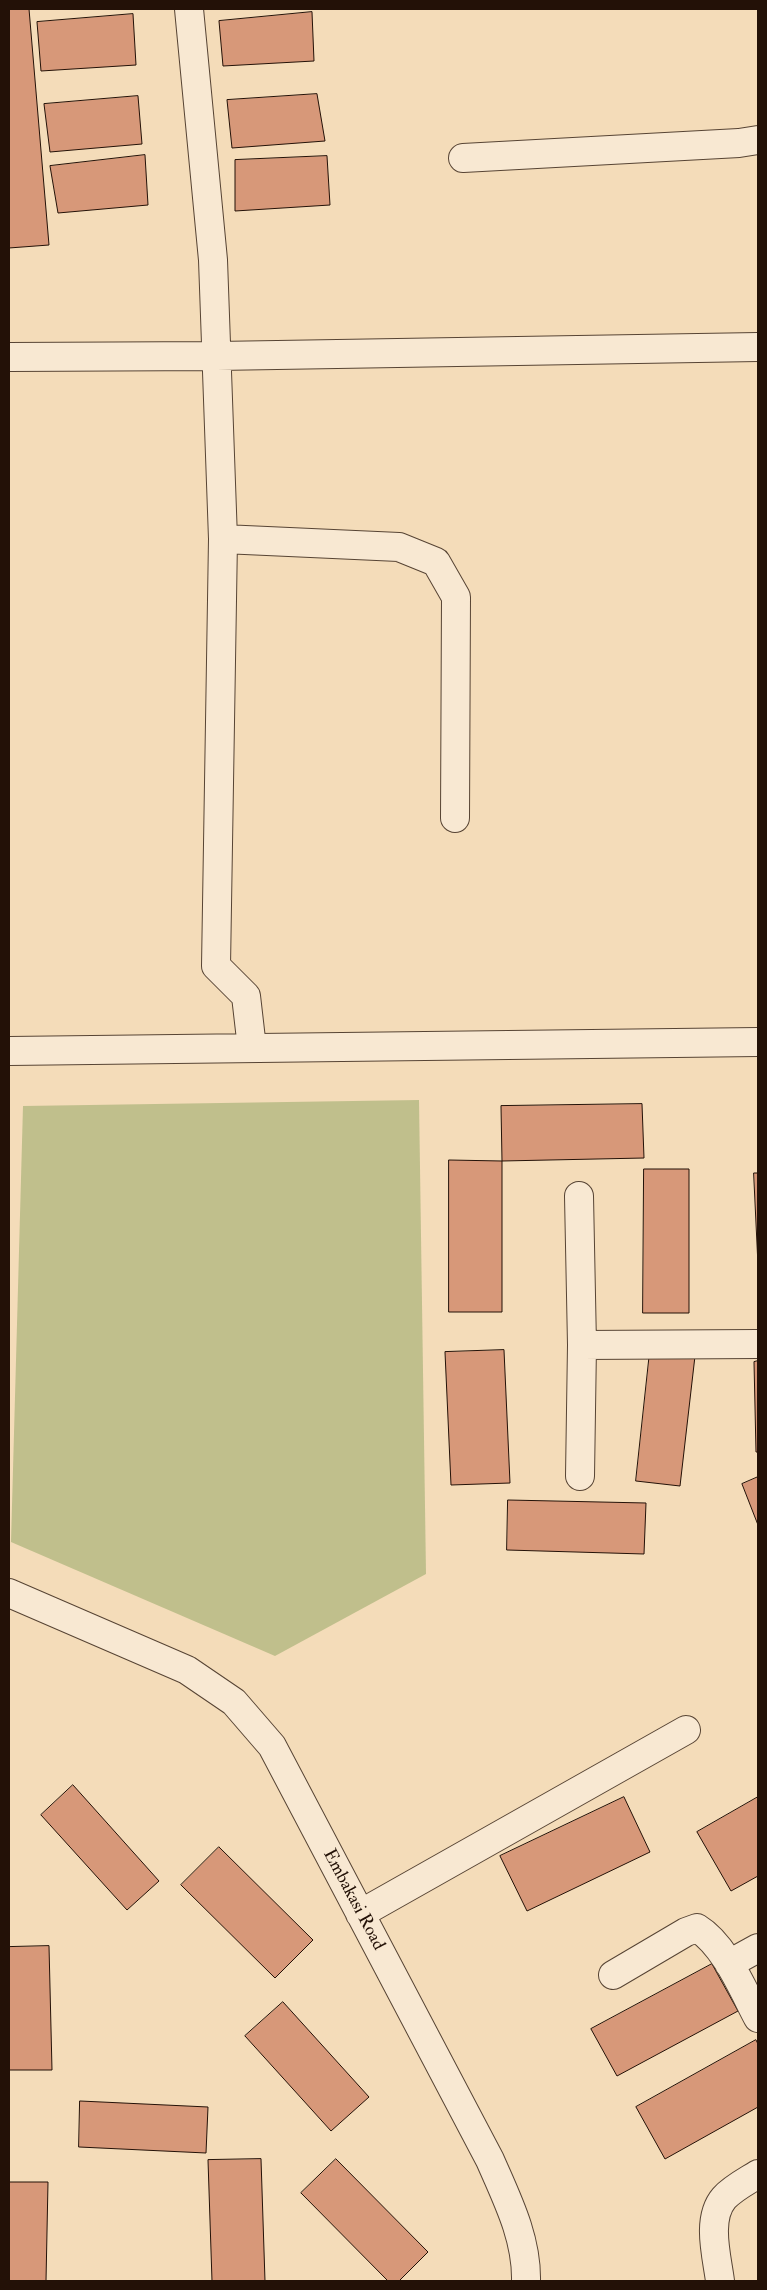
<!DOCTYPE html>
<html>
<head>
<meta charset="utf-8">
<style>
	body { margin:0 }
	#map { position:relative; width:767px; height:2290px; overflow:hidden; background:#f4dcb9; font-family:"IM FELL Double Pica",serif }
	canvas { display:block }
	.frame { position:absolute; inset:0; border:10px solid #231107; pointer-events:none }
</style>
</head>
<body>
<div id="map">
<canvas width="767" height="2290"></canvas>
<div class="frame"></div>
</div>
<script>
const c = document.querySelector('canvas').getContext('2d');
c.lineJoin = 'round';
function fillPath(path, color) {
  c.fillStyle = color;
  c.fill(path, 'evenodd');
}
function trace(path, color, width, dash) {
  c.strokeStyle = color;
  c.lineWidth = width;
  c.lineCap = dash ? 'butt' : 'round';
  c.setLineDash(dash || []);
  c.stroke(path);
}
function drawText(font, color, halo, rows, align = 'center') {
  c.font = font + ' "IM FELL Double Pica",serif';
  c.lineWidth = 5;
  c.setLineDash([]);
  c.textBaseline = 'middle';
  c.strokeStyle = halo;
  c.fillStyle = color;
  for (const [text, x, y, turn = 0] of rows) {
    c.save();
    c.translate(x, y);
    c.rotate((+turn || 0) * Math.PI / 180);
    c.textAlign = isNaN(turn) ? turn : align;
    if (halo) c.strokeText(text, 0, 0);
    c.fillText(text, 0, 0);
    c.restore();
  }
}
fillPath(new Path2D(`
	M 419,1100 L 426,1574 L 275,1656 L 11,1542 L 23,1106 Z`), '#c0bf8c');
const building = new Path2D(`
	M 9,9 L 29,9 L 49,245 L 9,248 Z
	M 312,12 L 314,61 L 223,66 L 219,21 Z
	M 133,14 L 136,65 L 41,71 L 37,22 Z
	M 317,94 L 325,141 L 232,148 L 227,100 Z
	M 138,96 L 142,144 L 50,152 L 44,104 Z
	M 145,155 L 148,205 L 58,213 L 50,166 Z
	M 327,156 L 330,205 L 235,211 L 235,160 Z
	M 642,1104 L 644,1158 L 502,1161 L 501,1106 Z
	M 449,1160 L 502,1161 L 502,1312 L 449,1312 Z
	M 644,1169 L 689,1169 L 689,1313 L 643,1313 Z
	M 754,1173 L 758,1173 L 758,1265 Z
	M 504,1350 L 510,1483 L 451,1485 L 445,1352 Z
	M 650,1351 L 695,1356 L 680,1486 L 636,1481 Z
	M 758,1361 L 758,1452 L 756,1452 L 754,1362 Z
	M 758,1477 L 758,1525 L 742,1484 Z
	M 508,1500 L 646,1503 L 644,1554 L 507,1550 Z
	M 73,1785 L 159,1881 L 127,1910 L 41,1815 Z
	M 624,1797 L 650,1852 L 527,1911 L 500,1856 Z
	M 758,1797 L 758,1876 L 731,1891 L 697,1832 Z
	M 219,1847 L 313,1940 L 275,1978 L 181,1885 Z
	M 49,1946 L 52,2070 L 9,2070 L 9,1947 Z
	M 712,1964 L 738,2011 L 617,2076 L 591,2029 Z
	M 283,2002 L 369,2097 L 331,2131 L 245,2036 Z
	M 756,2040 L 758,2044 L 758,2107 L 665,2159 L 636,2107 Z
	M 80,2101 L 208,2107 L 206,2153 L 79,2147 Z
	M 261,2159 L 265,2281 L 212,2281 L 208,2160 Z
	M 336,2159 L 428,2252 L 399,2281 L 388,2281 L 301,2193 Z
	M 9,2182 L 48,2182 L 46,2281 L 9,2281 Z`);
fillPath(building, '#d79879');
trace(building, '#231107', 1);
const minor = new Path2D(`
	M 189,9 L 213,260 L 223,539 L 216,966 L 246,996 L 252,1048
	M 463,158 L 739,143 L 758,140
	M 9,357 L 217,356 L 758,347
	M 223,539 L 399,547 L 436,562 L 456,597 L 455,818
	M 9,1051 L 758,1042
	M 579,1196 L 582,1345 L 580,1476
	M 582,1345 L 758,1344
	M 9,1593 L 187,1670 L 234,1702 L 272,1746 L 490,2160 C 507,2199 527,2238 526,2281
	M 360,1914 L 686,1730
	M 729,1964 L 758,1948
	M 613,1975 L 686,1932 L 697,1928 C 725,1945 743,1990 758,2018
	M 720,2281 C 717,2257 706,2219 724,2198 C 733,2188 747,2181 758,2174`);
trace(minor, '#574434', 30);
trace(minor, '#f8e8d2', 28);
drawText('18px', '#231107', '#f8e8d2', [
	["Embakasi Road",353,1900,62]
]);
</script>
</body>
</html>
